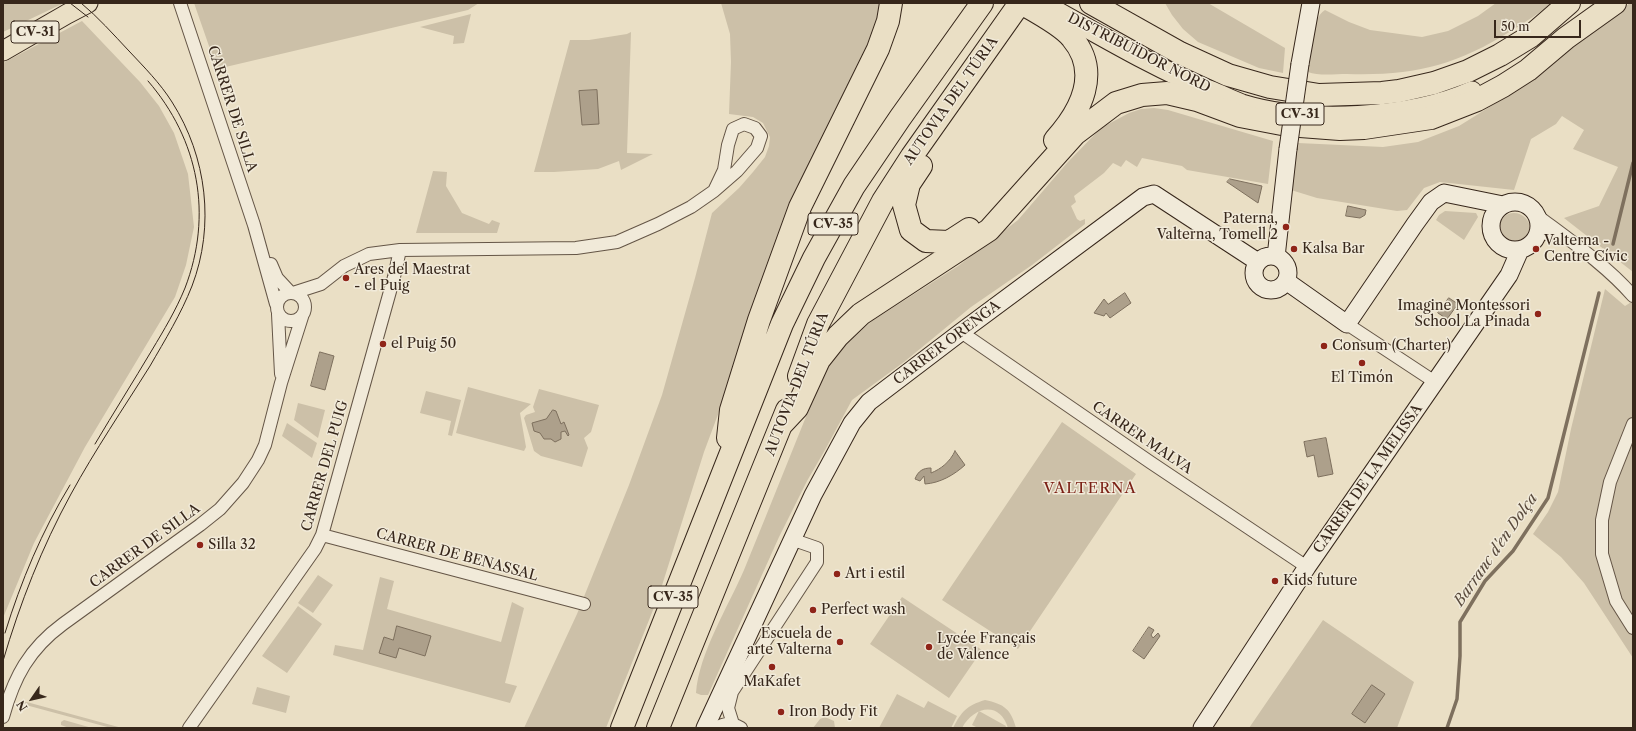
<!DOCTYPE html>
<html>
<head>
<meta charset="utf-8">
<style>
	body { margin:0 }
	#map { position:relative; width:1636px; height:731px; overflow:hidden; background:#eadfc5; font-family:"Libre Caslon Text",serif }
	canvas { display:block }
	.frame { position:absolute; inset:0; border:4px solid #37271b; pointer-events:none }
	.north { position:absolute; left:12px; top:679px; width:40px; height:40px; -webkit-text-stroke:3px #f1ead9; paint-order:stroke; rotate:236deg; font-size:11px; font-weight:700; line-height:16px; text-align:center; color:#37271b }
	.north::after { content:''; display:block; margin:auto; width:14px; height:18px; background:#37271b; clip-path:polygon(50% 0,100% 100%,50% 72%,0 100%) }
	.scale { position:absolute; left:1494px; top:20px; width:87px; height:18px; box-sizing:border-box; border:2px solid #37271b; border-top:0; padding-left:5px; font-size:12px; line-height:14px; white-space:nowrap; color:#37271b; -webkit-text-stroke:3px #f1ead9; paint-order:stroke }
</style>
</head>
<body>
<div id="map">
<canvas width="1636" height="731"></canvas>
<div class="frame"></div>
<div class="north">N</div>
<div class="scale">50 m</div>
</div>
<script>
const c = document.querySelector('canvas').getContext('2d');
c.lineJoin = 'round';
function fillPath(path, color) {
  c.fillStyle = color;
  c.fill(path, 'evenodd');
}
function trace(path, color, width, dash) {
  c.strokeStyle = color;
  c.lineWidth = width;
  c.lineCap = dash ? 'butt' : 'round';
  c.setLineDash(dash || []);
  c.stroke(path);
}
function drawText(font, color, halo, rows, align = 'center') {
  c.font = font + ' "Libre Caslon Text",serif';
  c.lineWidth = 3;
  c.setLineDash([]);
  c.textBaseline = 'middle';
  c.strokeStyle = halo;
  c.fillStyle = color;
  for (const [text, x, y, turn = 0] of rows) {
    c.save();
    c.translate(x, y);
    c.rotate((+turn || 0) * Math.PI / 180);
    c.textAlign = isNaN(turn) ? turn : align;
    if (halo) c.strokeText(text, 0, 0);
    c.fillText(text, 0, 0);
    c.restore();
  }
}
fillPath(new Path2D(`
	M 3,3 L 64,3 L 3,32 Z
	M 194,3 L 479,3 L 468,10 L 217,69 Z
	M 721,3 L 882,3 L 880,22 L 748,334 L 704,452 L 659,595 L 606,728 L 524,728 L 577,614 L 629,485 L 662,395 L 695,278 L 712,213 L 739,188 L 753,172 L 765,157 L 769,146 L 770,137 L 763,123 L 753,117 L 729,114 L 731,62 L 730,34 Z
	M 1165,3 L 1208,3 L 1285,48 L 1283,73 L 1259,68 L 1198,42 L 1183,29 L 1172,15 Z
	M 1496,3 L 1551,3 C 1539,14 1525,22 1511,31 C 1455,66 1413,76 1347,74 C 1335,74 1318,76 1308,72 C 1311,56 1310,19 1325,10 L 1349,22 L 1370,30 L 1422,37 L 1448,31 L 1478,16 Z
	M 1630,3 L 1633,3 L 1633,272 L 1564,218 L 1599,206 L 1618,167 L 1573,149 L 1584,130 L 1562,116 L 1556,124 L 1531,139 L 1514,190 L 1440,182 L 1424,188 L 1407,210 L 1397,211 L 1317,198 L 1291,190 L 1298,143 L 1383,147 L 1418,142 L 1459,126 L 1512,93 Z
	M 471,14 L 464,43 L 453,44 L 454,36 L 420,27 Z
	M 82,21 L 140,82 L 159,106 L 174,133 L 188,174 L 194,227 L 186,265 L 175,297 L 85,447 L 34,543 L 3,618 L 3,63 Z
	M 631,32 L 627,153 L 653,154 L 621,170 L 619,161 L 598,169 L 554,172 L 534,172 L 570,40 L 589,40 L 627,34 Z
	M 1154,108 L 1168,110 L 1273,141 L 1268,184 L 1187,170 L 1182,166 L 1142,158 L 1137,167 L 1126,160 L 1121,167 L 1113,163 L 1104,173 L 1074,196 L 1076,202 L 1071,206 L 1077,219 L 1080,221 L 1085,219 L 1085,224 L 1032,265 L 971,307 L 904,362 L 852,400 L 825,450 L 807,481 L 779,537 L 708,695 L 701,695 L 696,693 C 699,653 728,607 744,570 C 772,502 799,433 827,365 L 844,346 L 872,321 L 958,266 L 1018,220 L 1067,163 L 1101,128 L 1129,113 L 1141,109 Z
	M 433,171 L 447,172 L 446,186 L 462,213 L 489,224 L 492,220 L 500,223 L 497,233 L 416,233 Z
	M 1445,211 L 1476,213 L 1478,217 L 1464,240 L 1436,220 L 1439,215 Z
	M1498 229a16 16 0 1 1 32 0a16 16 0 1 1-32 0Z
	M 1605,289 L 1625,306 L 1633,301 L 1633,658 L 1584,583 L 1561,557 L 1533,534 L 1548,512 L 1558,492 L 1571,429 Z
	M 468,387 L 531,404 L 520,413 L 526,447 L 524,451 L 456,433 Z
	M 539,389 L 599,405 L 591,432 L 584,438 L 588,448 L 582,467 L 541,456 L 534,451 L 524,418 L 526,415 L 535,412 L 533,407 Z
	M 426,391 L 461,400 L 452,436 L 448,435 L 451,421 L 420,413 Z
	M 298,403 L 325,410 L 318,438 L 294,420 Z
	M 1062,422 L 1136,474 L 1018,649 L 942,600 Z
	M 287,423 L 317,443 L 312,458 L 282,436 Z
	M 318,575 L 333,585 L 313,613 L 298,603 Z
	M 380,577 L 394,581 L 387,609 L 501,642 L 512,602 L 524,608 L 505,683 L 517,686 L 510,703 L 333,655 L 335,645 L 363,650 Z
	M 902,597 L 982,650 L 949,698 L 870,644 Z
	M 298,606 L 322,624 L 287,673 L 262,656 Z
	M 1323,620 L 1414,682 L 1397,728 L 1249,728 Z
	M 257,687 L 290,696 L 286,713 L 252,704 Z
	M 897,694 L 924,708 L 928,701 L 957,716 L 951,728 L 879,728 Z
	M 985,700 C 1004,704 1011,709 1016,728 L 1008,728 C 1000,701 974,706 962,728 L 953,728 C 962,711 966,706 985,700 Z
	M 23,701 L 122,728 L 111,728 L 22,704 Z
	M 979,711 L 1006,726 L 1005,728 L 978,728 L 972,725 Z
	M 825,717 L 834,721 L 835,728 L 813,728 L 820,719 Z
	M 64,720 L 92,728 L 69,728 L 61,725 L 61,722 Z`), '#ccc0a8');
const water = new Path2D(`
	M 597,90 L 599,124 L 582,125 L 579,91 Z
	M 1230,179 L 1262,186 L 1258,203 L 1227,182 Z
	M 1348,206 L 1366,210 L 1365,215 L 1360,218 L 1346,216 Z
	M 1125,293 L 1131,303 L 1110,318 L 1106,313 L 1104,316 L 1094,313 L 1104,299 L 1108,304 Z
	M 1449,298 L 1458,304 L 1447,319 L 1438,313 Z
	M 320,352 L 334,356 L 325,390 L 311,386 Z
	M 553,410 L 556,411 L 561,424 L 564,422 L 569,435 L 568,436 L 565,431 L 561,432 L 561,439 L 555,442 L 551,439 L 544,439 L 540,433 L 534,431 L 532,423 L 546,419 Z
	M 1326,438 L 1333,474 L 1318,477 L 1314,455 L 1307,457 L 1304,442 Z
	M 955,451 L 965,465 C 954,475 940,483 925,484 L 924,476 L 920,481 L 915,479 C 918,471 923,468 931,468 L 931,473 C 941,469 950,462 955,451 Z
	M 397,626 L 431,636 L 425,656 L 399,648 L 396,658 L 379,653 L 384,637 L 393,640 Z
	M 1149,627 L 1154,630 L 1151,635 L 1153,638 L 1158,633 L 1160,636 L 1144,659 L 1133,651 Z
	M 1372,685 L 1385,694 L 1365,723 L 1352,714 Z`);
fillPath(water, '#ada08b');
trace(water, '#7e705e', 1);
trace(new Path2D(`
	M 1613,244 L 1633,163
	M 1447,728 L 1457,699 L 1460,656 L 1460,622 L 1485,581 L 1513,551 L 1548,498 L 1599,293`), '#7e705e', 3.5);
const street = new Path2D(`
	M 180,3 L 254,225 L 276,304
	M 1535,214 C 1568,239 1606,265 1633,296
	M 1538,233 L 1563,235
	M 271,264 L 277,278 L 290,292
	M277 307a14 14 0 1 1 28 0a14 14 0 1 1-28 0Z
	M 293,293 L 321,284 L 344,266 L 369,254 L 400,250 L 576,248 L 617,242 L 658,224 L 691,207 L 714,191 L 737,171 L 757,148 L 761,136 L 755,128 L 744,124 L 733,129 L 728,145 L 724,170 L 714,191
	M 278,314 L 281,374
	M 1347,324 L 1435,382
	M 961,332 L 1150,462 L 1307,567
	M 1633,424 L 1610,482 L 1602,520 L 1602,554 L 1616,601 L 1633,628
	M 322,535 L 584,604
	M 3,717 C 14,677 29,649 63,624 L 200,525 L 220,509 L 243,483 L 258,460 L 265,445 L 281,383 L 302,317
	M 733,724 L 728,708 L 732,692 L 817,562 L 817,548 L 791,539
	M 189,728 L 315,549 L 322,535 L 394,277 L 400,250
	M 715,728 C 725,723 730,722 741,728`);
const secondary = new Path2D(`
	M 1300,64 L 1311,3
	M1491 226a24 24 0 1 1 48 0a24 24 0 1 1-48 0Z
	M1254 273a17 17 0 1 1 34 0a17 17 0 1 1-34 0Z
	M 1276,257 L 1288,149
	M 1286,281 L 1347,324 L 1415,224 L 1431,202 L 1444,193 L 1503,205
	M 705,728 L 813,495 L 852,423 L 869,402 L 961,332 L 1143,197 L 1154,194 L 1258,262
	M 1202,728 L 1307,567 L 1509,275 L 1520,250`);
const primary = new Path2D(`
	M 1042,3 C 1097,33 1151,66 1209,90 C 1220,94 1231,100 1242,104 C 1307,124 1410,119 1472,91
	M 3,51 L 67,14 L 88,3`);
const highway = new Path2D(`
	M 1021,3 C 1035,11 1063,26 1072,38 C 1101,72 1081,111 1055,140
	M 1091,3 L 1180,53 L 1228,75 L 1270,87 L 1319,95 L 1382,93 L 1399,91 L 1434,83 L 1468,71 L 1500,55 L 1531,36 L 1569,3
	M 921,166 L 909,184 L 904,205 L 911,230 L 926,241 L 949,242 L 969,229
	M 799,376 L 818,324 L 883,201 L 912,156 L 1020,3
	M 782,424 L 797,408 L 819,360 L 838,336 L 861,314 L 989,230 L 1075,134 L 1116,103 L 1142,95 L 1167,93 L 1197,100 L 1240,116 L 1287,125 L 1340,129 L 1364,128 L 1431,118 L 1477,100 L 1503,86 L 1528,70 L 1566,38 L 1615,3
	M 728,438 L 731,410 L 759,320 L 800,207 L 878,49 L 888,21 L 891,3
	M 622,728 L 782,324 L 814,258 L 854,186 L 900,118 L 982,3
	M 658,728 L 787,410`);
trace(street, '#645546', 14);
trace(secondary, '#37271b', 19);
trace(primary, '#37271b', 21);
trace(highway, '#37271b', 24);
trace(street, '#f1ead9', 12);
trace(secondary, '#f1ead9', 17);
trace(primary, '#eadfc5', 19);
trace(highway, '#eadfc5', 22);
trace(new Path2D(`
	M 70,3 L 88,17
	M 95,444 C 114,412 133,382 152,350 C 164,330 176,310 185,288 C 213,215 199,140 148,81
	M 5,633 C 21,581 42,531 70,485
	M 3,661 C 20,603 42,547 71,494 C 95,450 123,409 150,366 C 165,340 181,314 192,286 C 215,226 207,157 172,102 C 160,83 144,67 129,51 C 113,34 98,17 81,3`), '#37271b', 1);
const secondaryBridge = new Path2D(`
	M 1288,149 L 1300,64`);
trace(secondaryBridge, '#37271b', 19, []);
trace(secondaryBridge, '#f1ead9', 17);
for (const [x, y, r, color] of [
	[1286,227,4,"#8f2418"],
	[1294,249,4,"#8f2418"],
	[1536,249,4,"#8f2418"],
	[346,278,4,"#8f2418"],
	[1538,314,4,"#8f2418"],
	[383,344,4,"#8f2418"],
	[1324,346,4,"#8f2418"],
	[1362,363,4,"#8f2418"],
	[200,545,4,"#8f2418"],
	[837,574,4,"#8f2418"],
	[1275,581,4,"#8f2418"],
	[813,610,4,"#8f2418"],
	[840,642,4,"#8f2418"],
	[929,647,4,"#8f2418"],
	[772,667,4,"#8f2418"],
	[781,712,4,"#8f2418"]
]) {
  const dot = new Path2D();
  dot.arc(x, y, r, 0, 2 * Math.PI);
  c.fillStyle = color;
  c.fill(dot);
  trace(dot, '#f1ead9', 1.5);
}
for (const [x, y, w] of [
	[35,32,48],
	[1300,114,48],
	[833,224,50],
	[673,597,50]
]) {
  const box = new Path2D();
  box.roundRect(x - w / 2, y - 11, w, 22, 3);
  c.fillStyle = '#f1ead9';
  c.fill(box);
  trace(box, '#37271b', 1);
}
drawText('bold 13px', '#37271b', null, [
	["CV-31",35,32],
	["CV-31",1300,114],
	["CV-35",833,224],
	["CV-35",673,597]
]);
drawText('14px', '#37271b', '#f1ead9', [
	["DISTRIBUÏDOR NORD",1139,53,27],
	["AUTOVIA DEL TÚRIA",951,101,-55],
	["CARRER DE SILLA",232,109,72],
	["CARRER ORENGA",947,343,-37],
	["AUTOVIA DEL TÚRIA",797,384,-69],
	["CARRER MALVA",1142,438,34],
	["CARRER DEL PUIG",325,466,-74],
	["CARRER DE LA MELISSA",1368,479,-55],
	["CARRER DE SILLA",145,546,-36],
	["CARRER DE BENASSAL",457,555,15]
]);
drawText('14px', '#37271b', '#f1ead9', [
	["Paterna,",1278,219,"right"],
	["Valterna, Tomell 2",1278,235,"right"],
	["Valterna -",1544,241],
	["Centre Cívic",1544,257],
	["Kalsa Bar",1302,249],
	["Ares del Maestrat",354,270],
	["- el Puig",354,286],
	["Imagine Montessori",1530,306,"right"],
	["School La Pinada",1530,322,"right"],
	["el Puig 50",391,344],
	["Consum (Charter)",1332,346],
	["El Timón",1362,378,"center"],
	["Silla 32",208,545],
	["Art i estil",845,574],
	["Kids future",1283,581],
	["Perfect wash",821,610],
	["Escuela de",832,634,"right"],
	["arte Valterna",832,650,"right"],
	["Lycée Français",937,639],
	["de Valence",937,655],
	["MaKafet",772,682,"center"],
	["Iron Body Fit",789,712]
], 'left');
c.letterSpacing = '1px';
drawText('15px', '#7a1f14', '#f1ead9', [
	["VALTERNA",1090,489]
]);
c.letterSpacing = '0px';
drawText('italic 15px', '#5a4b3d', '#f1ead9', [
	["Barranc d'en Dolça",1496,550,-55]
]);
</script>
</body>
</html>
